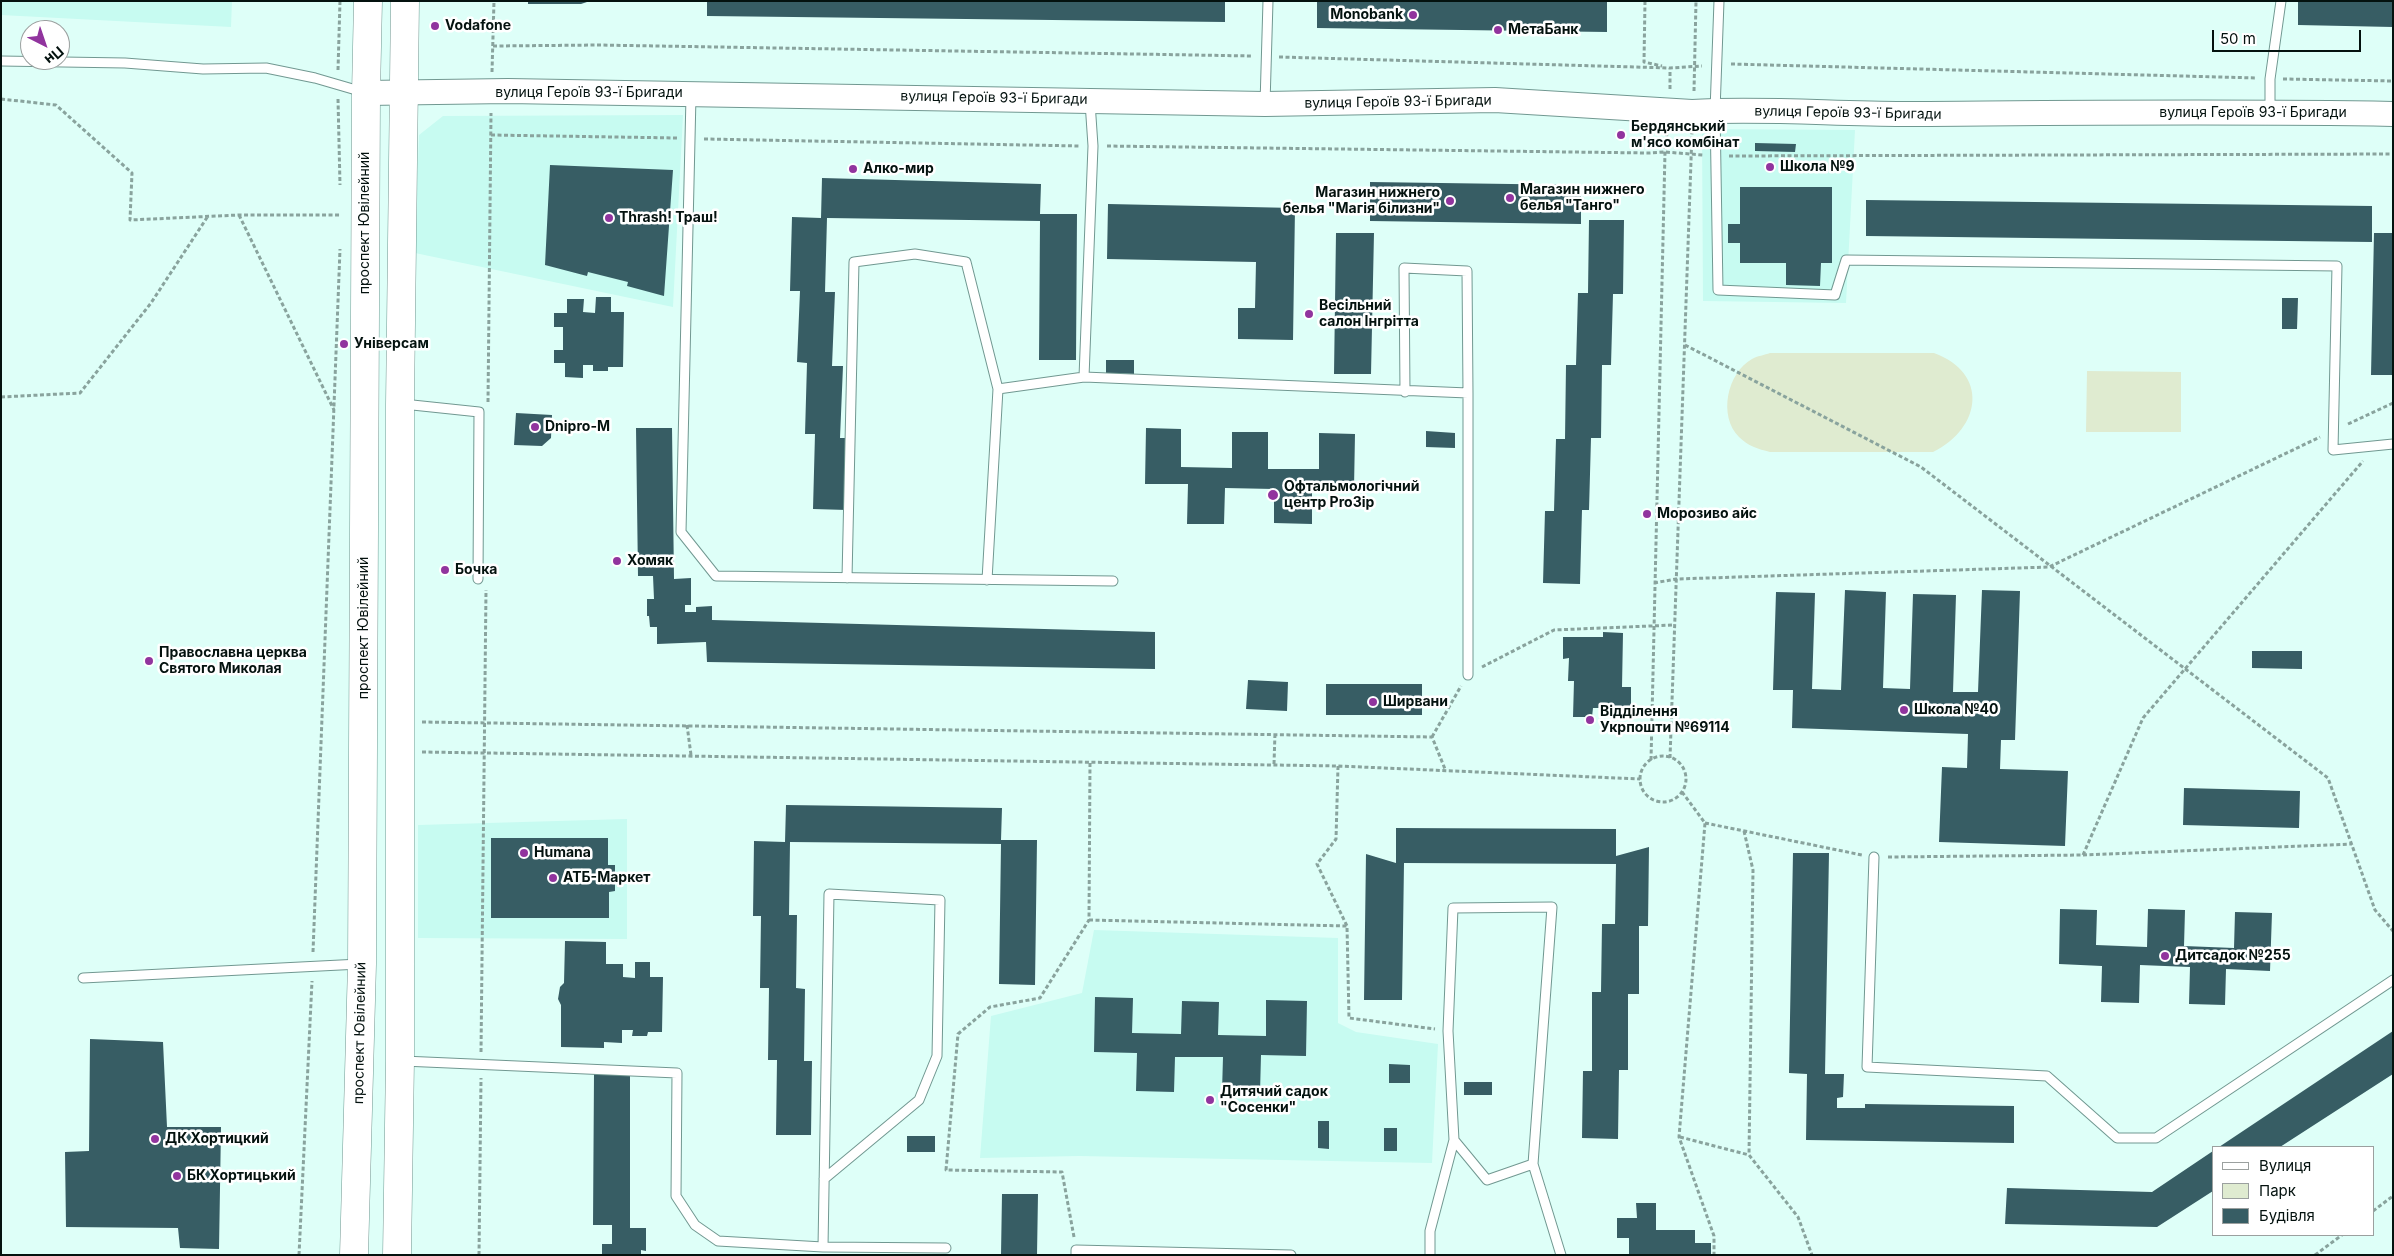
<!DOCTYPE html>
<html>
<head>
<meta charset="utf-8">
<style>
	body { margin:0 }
	#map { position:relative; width:2394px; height:1256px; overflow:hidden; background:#defff8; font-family:Inter,sans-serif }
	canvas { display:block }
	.frame { position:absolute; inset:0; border:2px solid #04120f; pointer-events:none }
	.legend { position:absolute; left:2212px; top:1146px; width:162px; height:90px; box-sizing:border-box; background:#fff; border:1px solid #9ba09f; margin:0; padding:6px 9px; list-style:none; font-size:15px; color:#04120f }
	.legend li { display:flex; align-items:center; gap:10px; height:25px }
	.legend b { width:25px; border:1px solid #9ba09f }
	.north { position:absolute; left:20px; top:20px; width:50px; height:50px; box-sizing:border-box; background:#fff; border:1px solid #9ba09f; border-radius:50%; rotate:139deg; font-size:14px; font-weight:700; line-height:20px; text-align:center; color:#04120f }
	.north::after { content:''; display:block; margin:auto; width:18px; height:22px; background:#91349e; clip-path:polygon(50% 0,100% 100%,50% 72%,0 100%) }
	.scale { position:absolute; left:2212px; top:30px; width:149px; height:22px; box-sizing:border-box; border:2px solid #04120f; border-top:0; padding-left:6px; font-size:15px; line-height:18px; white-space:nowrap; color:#04120f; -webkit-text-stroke:4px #fff; paint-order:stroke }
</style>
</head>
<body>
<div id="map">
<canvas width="2394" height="1256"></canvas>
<div class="frame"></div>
<ul class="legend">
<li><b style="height:6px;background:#fff"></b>Вулиця</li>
<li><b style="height:14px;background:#dfebd0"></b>Парк</li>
<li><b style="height:14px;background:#375d64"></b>Будівля</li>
</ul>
<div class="north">Пн</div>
<div class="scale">50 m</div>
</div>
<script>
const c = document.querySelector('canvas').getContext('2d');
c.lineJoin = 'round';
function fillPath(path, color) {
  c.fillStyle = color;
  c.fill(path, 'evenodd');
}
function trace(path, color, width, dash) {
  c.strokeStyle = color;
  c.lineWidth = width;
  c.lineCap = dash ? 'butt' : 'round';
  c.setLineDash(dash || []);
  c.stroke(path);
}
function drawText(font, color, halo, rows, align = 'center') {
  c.font = font + ' Inter,sans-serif';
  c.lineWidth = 5;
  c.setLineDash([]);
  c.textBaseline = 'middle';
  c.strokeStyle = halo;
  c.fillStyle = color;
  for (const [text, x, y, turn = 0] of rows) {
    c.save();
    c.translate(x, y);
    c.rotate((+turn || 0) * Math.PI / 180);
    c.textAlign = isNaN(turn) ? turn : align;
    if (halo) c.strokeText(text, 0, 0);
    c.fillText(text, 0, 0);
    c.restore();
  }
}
fillPath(new Path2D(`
	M 1,1 L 232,1 L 231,27 L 1,15 Z
	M 683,115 L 673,307 L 415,253 L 419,135 L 443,116 Z
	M 1702,129 L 1855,130 L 1846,303 L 1703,301 Z
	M 627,819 L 627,939 L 418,938 L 418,825 Z
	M 1094,930 L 1338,938 L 1338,1023 L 1356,1032 L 1438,1044 L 1432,1163 L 1079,1156 L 980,1158 L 991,1016 L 1082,993 Z`), '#c7fbf1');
fillPath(new Path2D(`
	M 1770,353 L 1934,353 C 1989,373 1982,428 1933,452 L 1770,452 C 1758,449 1748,446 1739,437 C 1718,416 1727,373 1752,359 C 1757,356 1765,355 1770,353 Z
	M 2087,371 L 2181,372 L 2181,432 L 2086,432 Z`), '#dfebd0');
fillPath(new Path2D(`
	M 528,1 L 587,1 L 587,2 L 581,4 L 528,4 Z
	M 707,1 L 1225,1 L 1225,22 L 707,16 Z
	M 1317,1 L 1607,1 L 1607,32 L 1317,28 Z
	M 2298,1 L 2393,1 L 2393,27 L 2298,25 Z
	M 1755,143 L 1796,144 L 1795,152 L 1755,151 Z
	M 550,165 L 673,170 L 664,296 L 627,286 L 628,282 L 588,272 L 587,276 L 545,265 Z
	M 822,178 L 1041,184 L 1040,214 L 1077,214 L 1076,360 L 1039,360 L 1040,221 L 827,218 L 825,292 L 835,292 L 832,366 L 843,366 L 840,438 L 850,438 L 847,510 L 813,509 L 815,434 L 805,434 L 807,363 L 797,362 L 800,291 L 790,291 L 792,217 L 821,218 Z
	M 1370,182 L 1581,185 L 1581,224 L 1370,221 Z
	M 1740,187 L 1832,187 L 1832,263 L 1821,263 L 1820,286 L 1786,285 L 1786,263 L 1740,263 L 1740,243 L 1728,243 L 1728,224 L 1740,224 Z
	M 1866,200 L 2372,206 L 2372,242 L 1866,236 Z
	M 1108,204 L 1295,208 L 1293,340 L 1238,339 L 1238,308 L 1255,308 L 1256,262 L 1107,259 Z
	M 1589,220 L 1624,220 L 1623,294 L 1613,294 L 1611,365 L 1602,365 L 1601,438 L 1591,438 L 1589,510 L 1582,510 L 1580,584 L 1543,583 L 1545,511 L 1554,511 L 1556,439 L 1565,439 L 1566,365 L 1576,365 L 1578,293 L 1588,293 Z
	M 1336,233 L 1374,233 L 1371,374 L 1334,374 Z
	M 2374,233 L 2393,233 L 2393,375 L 2371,375 Z
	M 596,297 L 611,297 L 611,312 L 624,312 L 623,367 L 608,367 L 608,371 L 593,371 L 593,365 L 583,365 L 583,378 L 565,377 L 565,363 L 554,363 L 554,350 L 563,350 L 563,327 L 554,327 L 554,313 L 567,313 L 567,299 L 584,299 L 583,312 L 595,313 Z
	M 2282,298 L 2298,298 L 2297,329 L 2282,329 Z
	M 1106,360 L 1134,360 L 1134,374 L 1106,373 Z
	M 516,413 L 552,415 L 551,438 L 542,446 L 514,445 Z
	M 636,428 L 672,428 L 674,579 L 691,578 L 691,605 L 685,605 L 685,612 L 696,612 L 696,607 L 712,606 L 712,620 L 1155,632 L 1155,669 L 707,662 L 706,642 L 657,644 L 657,627 L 650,627 L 649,616 L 647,616 L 647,599 L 654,599 L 653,576 L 638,576 Z
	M 1146,428 L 1181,429 L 1181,467 L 1232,468 L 1232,432 L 1268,432 L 1268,469 L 1319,469 L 1319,433 L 1355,434 L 1354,488 L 1312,487 L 1312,524 L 1274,523 L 1274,489 L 1225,488 L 1224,524 L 1187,524 L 1188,484 L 1145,484 Z
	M 1426,431 L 1455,433 L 1455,448 L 1426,447 Z
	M 1845,590 L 1886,592 L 1883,688 L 1910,689 L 1913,594 L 1956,595 L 1953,692 L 1978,692 L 1982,590 L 2020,591 L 2015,740 L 2001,740 L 2000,769 L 2068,771 L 2065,846 L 1939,842 L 1942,767 L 1967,768 L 1968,734 L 1792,728 L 1793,690 L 1773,690 L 1776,592 L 1815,593 L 1812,689 L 1841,690 Z
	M 1603,632 L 1623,633 L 1622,687 L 1631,687 L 1631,708 L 1593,708 L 1592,717 L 1573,717 L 1574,681 L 1568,681 L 1569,658 L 1563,659 L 1563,637 L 1603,637 Z
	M 2252,651 L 2302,651 L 2302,669 L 2252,668 Z
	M 1248,680 L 1288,682 L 1287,711 L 1246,709 Z
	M 1326,684 L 1422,684 L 1422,715 L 1326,715 Z
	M 2184,788 L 2300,791 L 2299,828 L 2183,825 Z
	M 786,805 L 1002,808 L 1001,840 L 1037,840 L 1035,985 L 999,984 L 1001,844 L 790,842 L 789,915 L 797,915 L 796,988 L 805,989 L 804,1061 L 812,1061 L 811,1135 L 776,1135 L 777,1060 L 768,1060 L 769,988 L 760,988 L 761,916 L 753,916 L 754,841 L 785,842 Z
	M 1396,828 L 1616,829 L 1616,856 L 1649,847 L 1648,926 L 1639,926 L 1639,994 L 1628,994 L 1628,1070 L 1619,1070 L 1618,1139 L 1582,1138 L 1583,1071 L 1592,1071 L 1592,992 L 1601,992 L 1602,924 L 1615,924 L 1616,864 L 1404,863 L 1402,1000 L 1364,1000 L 1366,854 L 1396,863 Z
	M 491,838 L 608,838 L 608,865 L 615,865 L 615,891 L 609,892 L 609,918 L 491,918 Z
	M 1793,853 L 1829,853 L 1825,1074 L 1844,1074 L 1843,1097 L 1837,1098 L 1837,1108 L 1865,1108 L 1865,1104 L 2014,1106 L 2014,1143 L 1806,1140 L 1807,1074 L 1789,1073 Z
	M 2060,909 L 2097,910 L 2096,945 L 2147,947 L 2148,909 L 2185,910 L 2184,946 L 2234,948 L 2235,912 L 2272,913 L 2270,971 L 2226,969 L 2225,1005 L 2189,1004 L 2190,967 L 2140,965 L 2139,1003 L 2101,1002 L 2102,966 L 2059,964 Z
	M 565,941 L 606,942 L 606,964 L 623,964 L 623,977 L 635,978 L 635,962 L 650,962 L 650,977 L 663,977 L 662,1032 L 648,1032 L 647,1036 L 632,1036 L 633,1030 L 622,1030 L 622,1043 L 604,1042 L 604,1048 L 561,1047 L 561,1005 L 558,999 L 560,987 L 564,983 Z
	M 1095,997 L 1133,998 L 1132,1033 L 1181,1034 L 1182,1001 L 1219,1002 L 1218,1035 L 1266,1036 L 1266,1000 L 1307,1001 L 1306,1056 L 1261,1055 L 1260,1093 L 1222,1092 L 1223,1057 L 1175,1057 L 1174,1092 L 1136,1091 L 1137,1053 L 1094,1052 Z
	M 2393,1031 L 2393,1074 L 2280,1147 L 2219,1147 Z
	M 90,1039 L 163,1042 L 167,1127 L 221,1127 L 219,1249 L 180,1248 L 178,1228 L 66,1227 L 65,1152 L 89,1151 Z
	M 1389,1064 L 1410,1065 L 1410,1083 L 1389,1083 Z
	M 594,1074 L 630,1074 L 630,1228 L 646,1228 L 646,1251 L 641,1250 L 641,1255 L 602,1255 L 602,1244 L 612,1244 L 612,1225 L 593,1225 Z
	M 1464,1082 L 1492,1082 L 1492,1095 L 1464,1095 Z
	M 1318,1121 L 1329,1121 L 1329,1149 L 1318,1148 Z
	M 1384,1128 L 1397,1128 L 1397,1151 L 1384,1151 Z
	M 907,1136 L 935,1136 L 935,1152 L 907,1152 Z
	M 2213,1151 L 2213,1191 L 2157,1227 L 2005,1224 L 2007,1188 L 2152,1192 Z
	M 1002,1194 L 1038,1194 L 1037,1255 L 1001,1255 Z
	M 1636,1203 L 1656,1203 L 1656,1230 L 1695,1230 L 1695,1243 L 1711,1243 L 1711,1255 L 1629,1255 L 1629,1238 L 1617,1238 L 1617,1218 L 1637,1218 Z`), '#375d64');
const lane = new Path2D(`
	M 1719,1 L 1715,111 L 1718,290 L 1835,295 L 1846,260 L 2337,266 L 2333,450 L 2393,444
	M 1,61 L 125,63 L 203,69 L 266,68 L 315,78 L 363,92
	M 691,96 L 681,532 L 716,576 L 1113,581
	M 1265,104 L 1268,1
	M 2270,111 L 2270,79 L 2281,1
	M 1084,377 L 1093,146 L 1090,102
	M 998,389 L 1084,377 L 1468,393 L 1468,675
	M 1405,392 L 1404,268 L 1467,271 L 1468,393
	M 403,404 L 479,412 L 478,579
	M 847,578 L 854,262 L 915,254 L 966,262 L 998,389 L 987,580
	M 1874,857 L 1867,1067 L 2047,1076 L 2117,1138 L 2156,1138 L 2393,980
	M 83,978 L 360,964
	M 403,1061 L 677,1073 L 676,1196 L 695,1225 L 718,1241 L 823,1247 L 946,1248
	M 1454,1140 L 1448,1031 L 1453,908 L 1552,907 L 1533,1164
	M 823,1247 L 829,894 L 940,900 L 937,1056 L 919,1100 L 824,1179
	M 1076,1255 L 1076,1250 L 1291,1255
	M 1430,1255 L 1430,1231 L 1454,1140 L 1487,1180 L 1533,1164 L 1561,1255`);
const secondary = new Path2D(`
	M 366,93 L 508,91 L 1265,104 L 1495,100 L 1692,112 C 1762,108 1833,114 1904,114 C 2067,113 2230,111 2393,114`);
const primary = new Path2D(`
	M 354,1255 L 362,964 L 366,93 L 368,1
	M 397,1255 L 400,1060 L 400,404 L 405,1`);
trace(lane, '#719891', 11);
trace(secondary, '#719891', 26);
trace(primary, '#719891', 29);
trace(new Path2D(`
	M 1645,1 L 1644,62 L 1662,66
	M 493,46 L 598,45 L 1253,56
	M 1279,57 L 1670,68 L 1702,66
	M 1731,64 L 2257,78
	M 338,70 L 340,1
	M 492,72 L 494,1
	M 2283,79 L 2393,81
	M 1670,89 L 1670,68
	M 1694,91 L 1696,1
	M 1,99 L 56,105 L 132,173 L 130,220 L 239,215 L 341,215
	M 338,99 L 340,185
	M 491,135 L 678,138
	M 704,139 L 1080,146
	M 1107,146 L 1649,153 L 1665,152 L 1703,155
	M 1729,156 L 2393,154
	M 239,215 L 334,410
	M 1685,345 L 1921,467 L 2328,778 L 2375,910 L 2393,931
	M 1,397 L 80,393 L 151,303 L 208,216
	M 488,402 L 491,113
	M 2348,424 L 2393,403
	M 1654,583 L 1676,579 L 2049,567 L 2320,437
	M 1482,667 L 1554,630 L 1674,625
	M 422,722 L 1432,737 L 1445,769
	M 687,725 L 691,755
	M 1432,737 L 1461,686
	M 422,752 L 1338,766 L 1640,779
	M1640 779a23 23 0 1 1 46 0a23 23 0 1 1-46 0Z
	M 1670,758 L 1692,132
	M 1651,760 L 1665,152 L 1667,132
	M 1274,764 L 1275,733
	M 1338,766 L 1336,839 L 1317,864 L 1347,926
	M 1682,792 L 1705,823 L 1679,1137 L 1714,1236 L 1714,1255
	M 1705,823 L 1862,855
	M 1744,831 L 1753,870 L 1749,1155
	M 2083,855 L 2143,718 L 2363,461
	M 1888,857 L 2083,855 L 2352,844
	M 1089,920 L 1347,926 L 1349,1018 L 1435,1029
	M 313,952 L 340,249
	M 481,1052 L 486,590
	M 1680,1137 L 1749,1155 L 1798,1217 L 1812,1255
	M 2373,1211 L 2393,1196
	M 1074,1237 L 1062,1172 L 946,1170 L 958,1034 L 990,1007 L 1040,998 L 1089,920 L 1090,762
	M 299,1255 L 312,981
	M 479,1255 L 481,1078
	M 2315,1255 L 2342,1235`), '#89a39d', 3, [4, 2.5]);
trace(lane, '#fff', 9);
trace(secondary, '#fff', 24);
trace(primary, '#fff', 28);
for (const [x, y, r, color] of [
	[1413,15,5,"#91349e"],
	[435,26,5,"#91349e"],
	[1498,30,5,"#91349e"],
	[1621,135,5,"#91349e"],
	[1770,167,5,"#91349e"],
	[853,169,5,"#91349e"],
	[1510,198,5,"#91349e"],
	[1450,201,5,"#91349e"],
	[609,218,5,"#91349e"],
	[1309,314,5,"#91349e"],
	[344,344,5,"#91349e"],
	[535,427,5,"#91349e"],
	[1273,495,6,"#91349e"],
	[1647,514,5,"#91349e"],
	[617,561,5,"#91349e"],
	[445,570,5,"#91349e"],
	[149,661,5,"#91349e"],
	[1373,702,5,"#91349e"],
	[1904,710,5,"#91349e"],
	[1590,720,5,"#91349e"],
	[524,853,5,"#91349e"],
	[553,878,5,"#91349e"],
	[2165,956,5,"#91349e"],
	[1210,1100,5,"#91349e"],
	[155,1139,5,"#91349e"],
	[177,1176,5,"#91349e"]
]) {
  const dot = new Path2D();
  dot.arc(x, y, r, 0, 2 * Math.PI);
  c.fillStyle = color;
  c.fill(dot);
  trace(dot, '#fff', 2);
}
drawText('bold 14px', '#04120f', '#fff', [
	["Monobank",1403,15,"right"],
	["Vodafone",445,26],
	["МетаБанк",1508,30],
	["Бердянський",1631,127],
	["м'ясо комбінат",1631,143],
	["Школа №9",1780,167],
	["Алко-мир",863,169],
	["Магазин нижнего",1520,190],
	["белья \"Танго\"",1520,206],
	["Магазин нижнего",1440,193,"right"],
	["белья \"Магія білизни\"",1440,209,"right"],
	["Thrash! Траш!",619,218],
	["Весільний",1319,306],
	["салон Інгрітта",1319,322],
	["Універсам",354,344],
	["Dnipro-M",545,427],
	["Офтальмологічний",1284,487],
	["центр ProЗір",1284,503],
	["Морозиво айс",1657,514],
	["Хомяк",627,561],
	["Бочка",455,570],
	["Православна церква",159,653],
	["Святого Миколая",159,669],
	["Ширвани",1383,702],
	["Школа №40",1914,710],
	["Відділення",1600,712],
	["Укрпошти №69114",1600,728],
	["Humana",534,853],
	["АТБ-Маркет",563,878],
	["Дитсадок №255",2175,956],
	["Дитячий садок",1220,1092],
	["\"Сосенки\"",1220,1108],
	["ДК Хортицкий",165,1139],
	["БК Хортицький",187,1176]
], 'left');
drawText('14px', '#04120f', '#fff', [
	["вулиця Героїв 93-ї Бригади",589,93],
	["вулиця Героїв 93-ї Бригади",994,98,1],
	["вулиця Героїв 93-ї Бригади",1398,102,-1],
	["вулиця Героїв 93-ї Бригади",1848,113,1],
	["вулиця Героїв 93-ї Бригади",2253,113],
	["проспект Ювілейний",365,223,-90],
	["проспект Ювілейний",364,628,-90],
	["проспект Ювілейний",360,1033,-89]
]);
</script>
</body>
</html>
